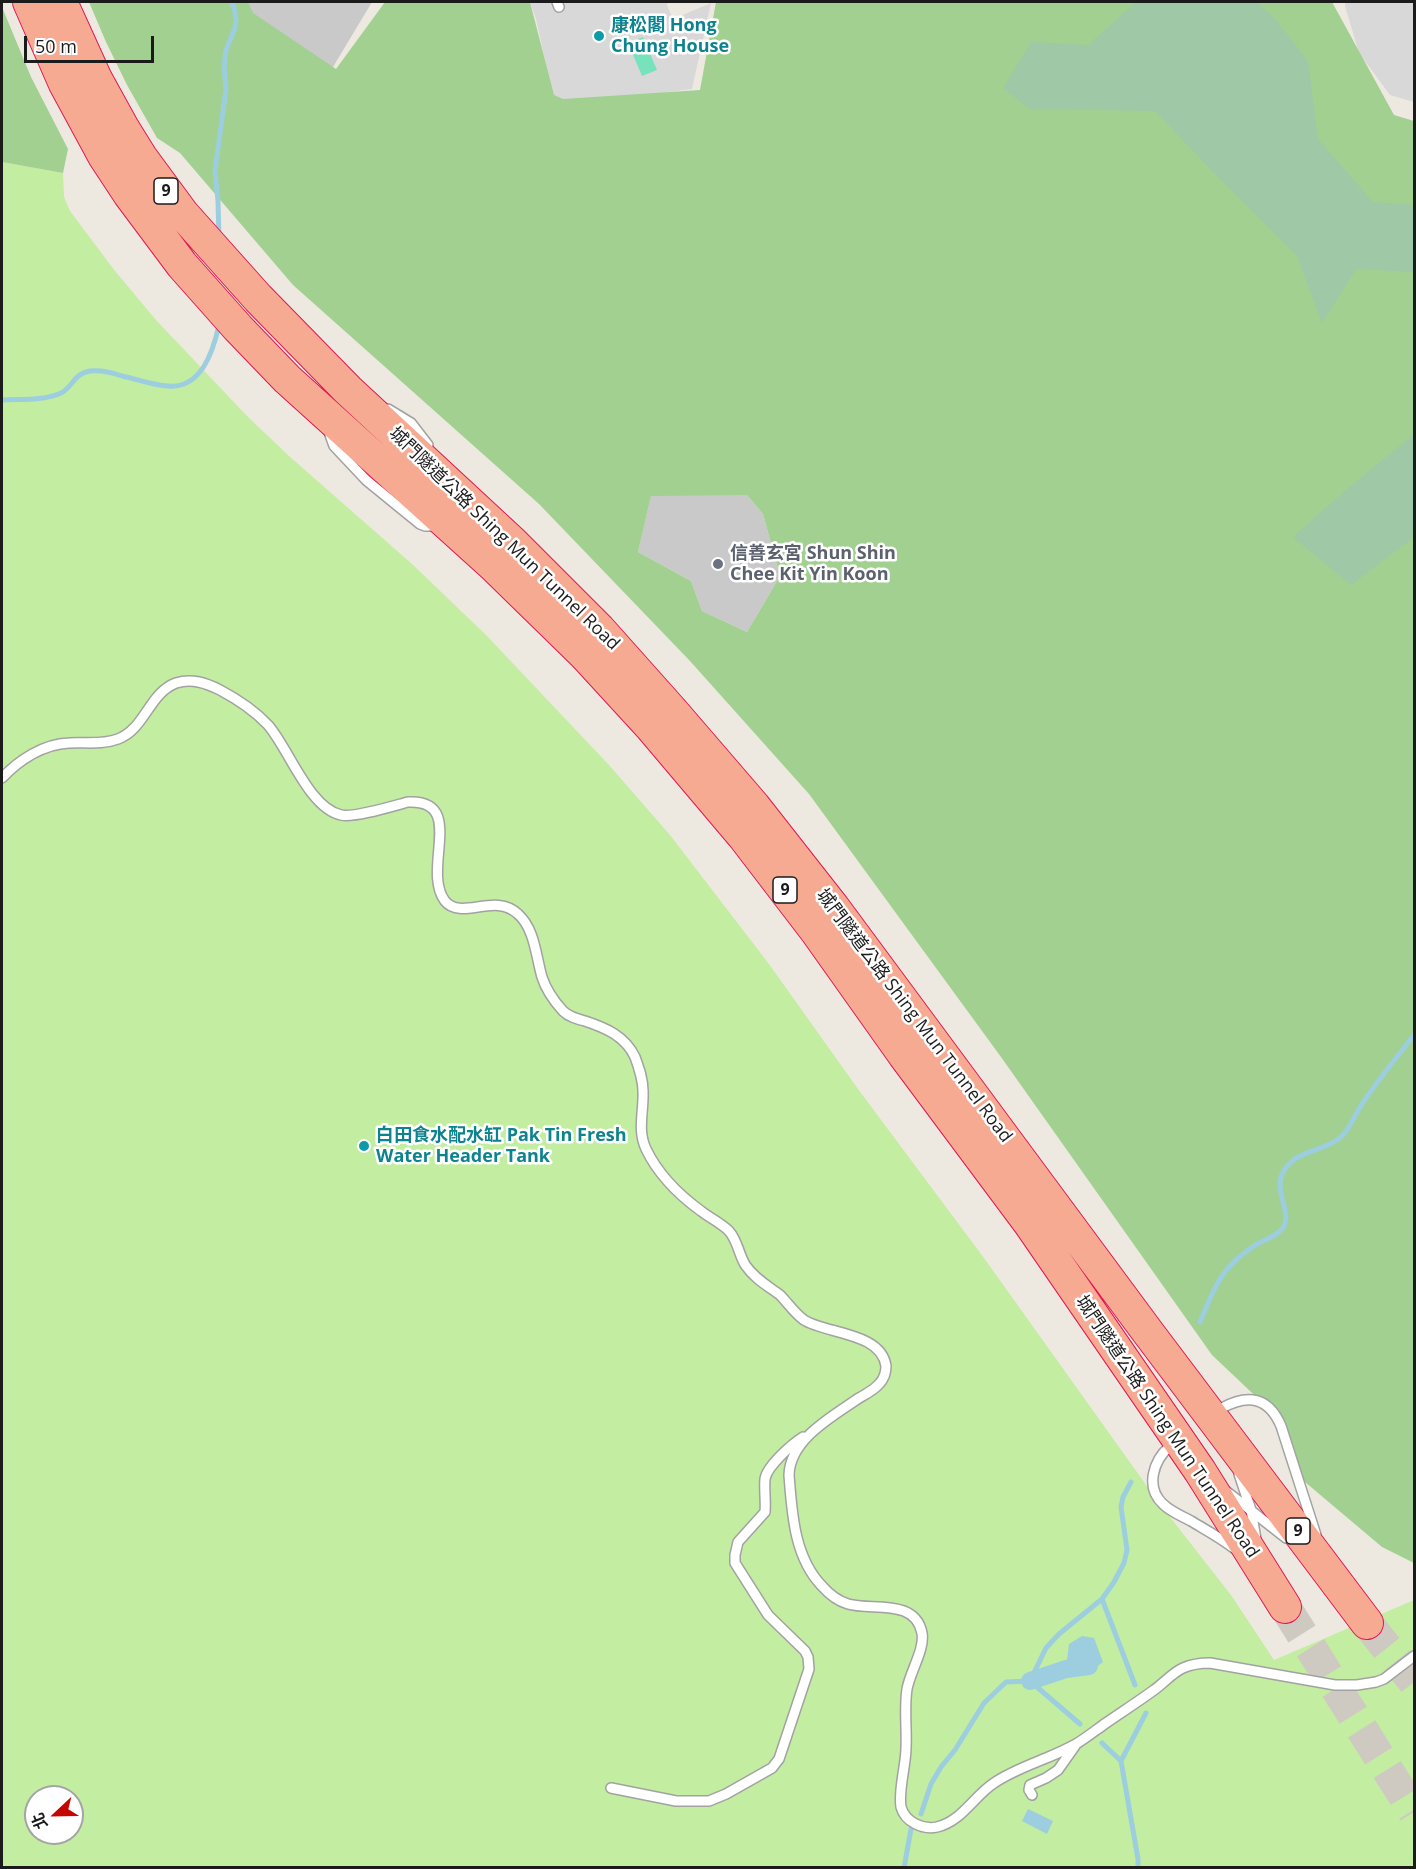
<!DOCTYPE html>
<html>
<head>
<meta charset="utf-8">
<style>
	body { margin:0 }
	#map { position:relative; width:1416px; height:1869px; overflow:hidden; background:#eee9e0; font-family:"Open Sans","Noto Sans TC",sans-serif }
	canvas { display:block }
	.frame { position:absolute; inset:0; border:3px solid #1b1b1b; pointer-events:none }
	.north { position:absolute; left:24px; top:1785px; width:60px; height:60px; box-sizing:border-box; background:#fff; border:2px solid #a4a4a4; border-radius:50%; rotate:248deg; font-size:16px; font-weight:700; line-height:24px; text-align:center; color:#1b1b1b }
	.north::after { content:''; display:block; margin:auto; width:21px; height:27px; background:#c60700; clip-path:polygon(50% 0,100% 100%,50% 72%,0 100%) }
	.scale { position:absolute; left:24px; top:36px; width:130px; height:27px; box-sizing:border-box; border:3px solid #1b1b1b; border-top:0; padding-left:8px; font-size:18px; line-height:21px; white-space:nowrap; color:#1b1b1b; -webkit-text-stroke:4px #fff; paint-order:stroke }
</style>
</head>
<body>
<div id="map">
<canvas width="1416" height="1869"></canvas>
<div class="frame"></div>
<div class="north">北</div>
<div class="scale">50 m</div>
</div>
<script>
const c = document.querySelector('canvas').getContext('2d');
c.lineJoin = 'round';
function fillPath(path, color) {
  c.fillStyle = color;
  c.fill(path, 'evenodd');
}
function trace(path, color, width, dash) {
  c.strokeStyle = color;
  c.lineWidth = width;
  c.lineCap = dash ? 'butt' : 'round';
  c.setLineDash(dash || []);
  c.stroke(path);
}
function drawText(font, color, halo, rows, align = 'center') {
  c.font = font + ' "Open Sans","Noto Sans TC",sans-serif';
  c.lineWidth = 5;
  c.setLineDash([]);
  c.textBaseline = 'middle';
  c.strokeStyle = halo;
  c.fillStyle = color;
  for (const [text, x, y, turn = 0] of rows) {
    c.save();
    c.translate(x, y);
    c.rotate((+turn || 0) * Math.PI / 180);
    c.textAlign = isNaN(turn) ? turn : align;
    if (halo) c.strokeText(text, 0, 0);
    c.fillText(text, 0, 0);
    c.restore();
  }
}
fillPath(new Path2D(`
	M 530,2 L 668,2 L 667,5 L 673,19 L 711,3 L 692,89 L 555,107 L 536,19 Z
	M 1345,2 L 1414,2 L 1414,102 L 1390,95 L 1359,53 L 1345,6 Z`), '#d9d8d8');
fillPath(new Path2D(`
	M 236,2 L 372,2 L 333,67 L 320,82 Z
	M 651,495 L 747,495 L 763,514 L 780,576 L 747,632 L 702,611 L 691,581 L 638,552 Z`), '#c9c9c9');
fillPath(new Path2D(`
	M 2,162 L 63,173 L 64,197 L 70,211 L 115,271 L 156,320 L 248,417 L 289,456 L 412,564 L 486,635 L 609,765 L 670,835 L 769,964 L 858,1089 L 984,1258 L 1159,1503 L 1231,1595 L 1274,1660 L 1414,1600 L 1414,1867 L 2,1867 ZM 36,1797 L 72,1797 L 72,1833 L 36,1833 Z`), '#c3eda1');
fillPath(new Path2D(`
	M 89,2 L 248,2 L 253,13 L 336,69 L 385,2 L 530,2 L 554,95 L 563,99 L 700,90 L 716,2 L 1332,2 L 1394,115 L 1414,121 L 1414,1563 L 1382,1547 L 1305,1482 L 1269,1409 L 1212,1355 L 1001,1057 L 809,794 L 690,661 L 539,504 L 293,285 L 180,153 L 157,138 L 127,85 L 106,42 ZM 747,495 L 763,514 L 780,576 L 747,632 L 702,611 L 691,581 L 638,552 L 651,496 Z
	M 2,7 L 31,77 L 68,149 L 63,173 L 2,162 Z`), '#a1d091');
fillPath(new Path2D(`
	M 1136,2 L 1257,2 L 1276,20 L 1308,61 L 1318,139 L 1373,202 L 1414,205 L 1414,272 L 1356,269 L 1322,323 L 1297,256 L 1218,177 L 1155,111 L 1030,109 L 1003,88 L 1031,42 L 1088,45 Z
	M 1414,434 L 1414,537 L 1351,585 L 1293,537 L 1346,490 Z`), '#9fc8a7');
fillPath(new Path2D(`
	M 643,37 L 657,70 L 642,76 L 628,43 Z`), '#77e3bd');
fillPath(new Path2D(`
	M 1082,1636 L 1094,1638 L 1103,1662 L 1086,1675 L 1065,1678 L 1069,1644 Z
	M 1028,1809 L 1053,1821 L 1047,1834 L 1022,1821 Z`), '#9ccedf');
trace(new Path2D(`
	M 219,238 L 218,201 L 215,171 L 226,89 L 224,66 L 226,50 L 235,28 L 236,20 L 234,7 L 231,2
	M 2,400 C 20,399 44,401 61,393 C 73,387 73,374 90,371 C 100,370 113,373 122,376 C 137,379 152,385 168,386 C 201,389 213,352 219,325
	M 1200,1322 C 1214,1289 1220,1269 1251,1248 C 1260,1241 1274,1238 1282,1229 C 1295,1213 1270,1190 1285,1169 C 1298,1149 1326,1152 1343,1135 C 1351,1126 1355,1114 1362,1104 C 1378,1080 1397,1057 1414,1035
	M 1102,1599 L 1135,1685
	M 1030,1681 L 1080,1724
	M 1102,1743 L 1121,1761
	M 921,1814 L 931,1784 L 941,1767 L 955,1750 L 984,1703 L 1006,1682 L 1030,1681 L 1046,1648 L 1059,1634 L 1102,1599 L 1114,1582 L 1124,1563 L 1127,1550 L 1121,1507 L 1123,1497 L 1131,1482
	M 904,1868 L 911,1829
	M 1138,1868 L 1138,1859 L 1121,1761 L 1146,1713`), '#9ccedf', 5);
trace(new Path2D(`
	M 1030,1681 L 1066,1669 L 1089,1666`), '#9ccedf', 18);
trace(new Path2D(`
	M 1285,1607 L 1414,1812
	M 1367,1623 L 1414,1682`), '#cecac2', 32, [32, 16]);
const service = new Path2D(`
	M 557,2 L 559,7
	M 388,409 L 411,423 L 428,445
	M 329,432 L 334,446 L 366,480 L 420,524 L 425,526 L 436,526
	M 2,778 C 19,760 43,744 69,743 C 85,742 102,745 118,739 C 145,729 149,693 176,683 C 192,678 206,683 220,690 C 237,699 254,710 268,725 C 289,749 309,808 341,815 C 354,818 393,806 408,802 C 467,799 421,870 445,901 C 461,921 495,892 518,914 C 535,929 536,957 542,977 C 546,990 554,1001 563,1011 C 569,1017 577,1019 585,1021 C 606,1028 625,1036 635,1057 C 639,1068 643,1079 643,1091 C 644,1111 637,1130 646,1149 C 658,1174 679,1195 701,1211 C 710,1218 721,1223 729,1231 C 738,1241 739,1256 746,1266 C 755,1279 768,1286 780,1295 C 788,1303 794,1313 804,1320 C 826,1334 881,1332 886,1366 C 886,1372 884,1379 879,1384 C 874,1390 866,1394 859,1398 C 833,1416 790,1439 789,1475 C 792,1513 794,1557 822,1586 C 829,1594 838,1601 848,1604 C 872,1611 915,1598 922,1633 C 925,1649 910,1672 907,1689 C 904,1708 907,1729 906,1748 C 906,1765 898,1791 901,1807 C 905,1822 923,1830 937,1827 C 962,1821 974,1796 994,1783 C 1019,1766 1050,1759 1076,1744 C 1086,1738 1096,1730 1106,1723 C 1122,1712 1139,1701 1154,1690 C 1164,1683 1172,1673 1183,1668 C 1192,1664 1200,1663 1210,1663 L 1335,1685 L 1357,1685 L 1376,1682 L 1384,1679 L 1414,1656
	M 1222,1408 C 1249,1393 1269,1398 1281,1426 L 1316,1535
	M 1170,1446 C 1153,1461 1145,1487 1163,1504 C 1171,1512 1182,1516 1191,1521 C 1206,1530 1221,1538 1235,1549
	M 1239,1474 L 1251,1510 L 1256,1539
	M 1226,1491 L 1286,1538
	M 611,1788 L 676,1801 L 709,1801 L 726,1794 L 772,1768 L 779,1759 L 809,1669 L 808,1657 L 805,1651 L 768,1615 L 735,1563 L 735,1555 L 738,1542 L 765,1512 C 766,1501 764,1490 765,1479 C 767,1466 792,1444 803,1437
	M 1032,1795 L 1029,1790 L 1030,1785 L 1046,1778 L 1058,1770 L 1075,1746`);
const trunk = new Path2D(`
	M 29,2 L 65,84 L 104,156 L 129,194 L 182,265 L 238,328 L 287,379 L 496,568 L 584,654 L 651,727 L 744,837 L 816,931 L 904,1055 L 1030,1224 L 1200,1471 L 1285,1607
	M 61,2 L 96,79 L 123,128 L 141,157 L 183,214 L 258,298 L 348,390 L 513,543 L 599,629 L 673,712 L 754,806 L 834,908 L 1147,1331 L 1367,1623`);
trace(service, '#a2a2a2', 12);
trace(trunk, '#e11856', 34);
trace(service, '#fff', 9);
trace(trunk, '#f6aa92', 32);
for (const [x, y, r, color] of [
	[599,36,6,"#0f9aa8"],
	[718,564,6,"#6b7280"],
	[364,1146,6,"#0f9aa8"]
]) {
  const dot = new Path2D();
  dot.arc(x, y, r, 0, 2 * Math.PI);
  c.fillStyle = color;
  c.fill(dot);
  trace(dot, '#fff', 2);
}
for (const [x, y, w] of [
	[166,191,24],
	[785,890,24],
	[1298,1531,24]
]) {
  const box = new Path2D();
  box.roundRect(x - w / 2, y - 13, w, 26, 4.5);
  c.fillStyle = '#fff';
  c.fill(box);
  trace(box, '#1b1b1b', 1.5);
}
drawText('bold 16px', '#1b1b1b', null, [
	["9",166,191],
	["9",785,890],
	["9",1298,1531]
]);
drawText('bold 18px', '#0d838f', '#fff', [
	["康松閣 Hong",611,26],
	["Chung House",611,47],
	["白田食水配水缸 Pak Tin Fresh",376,1136],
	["Water Header Tank",376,1157]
], 'left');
drawText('18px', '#1b1b1b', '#fff', [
	["城門隧道公路 Shing Mun Tunnel Road",504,539,44],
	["城門隧道公路 Shing Mun Tunnel Road",914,1016,53],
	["城門隧道公路 Shing Mun Tunnel Road",1167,1427,56]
]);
drawText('bold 18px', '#5b616d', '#fff', [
	["信善玄宮 Shun Shin",730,554],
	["Chee Kit Yin Koon",730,575]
], 'left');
</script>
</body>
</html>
